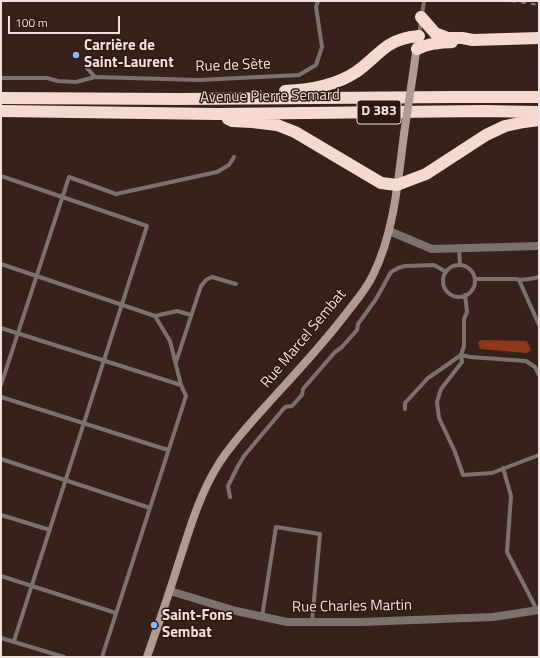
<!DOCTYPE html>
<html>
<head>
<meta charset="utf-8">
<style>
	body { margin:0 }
	#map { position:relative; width:540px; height:658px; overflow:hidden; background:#37221b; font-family:"Titillium Web",sans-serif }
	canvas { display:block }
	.frame { position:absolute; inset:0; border:2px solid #f0e1dc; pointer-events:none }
	.scale { position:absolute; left:8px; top:16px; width:112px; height:18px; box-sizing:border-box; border:2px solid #f0e1dc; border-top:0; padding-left:5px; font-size:12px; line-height:14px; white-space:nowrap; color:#f0e1dc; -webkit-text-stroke:3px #2d1811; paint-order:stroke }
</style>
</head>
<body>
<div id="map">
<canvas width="540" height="658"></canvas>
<div class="frame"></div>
<div class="scale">100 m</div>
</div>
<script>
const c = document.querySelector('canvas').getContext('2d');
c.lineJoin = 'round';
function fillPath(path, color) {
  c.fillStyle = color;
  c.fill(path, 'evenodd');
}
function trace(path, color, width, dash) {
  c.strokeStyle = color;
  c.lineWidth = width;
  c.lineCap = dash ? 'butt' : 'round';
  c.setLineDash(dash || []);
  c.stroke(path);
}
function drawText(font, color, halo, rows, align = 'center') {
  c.font = font + ' "Titillium Web",sans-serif';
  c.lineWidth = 3;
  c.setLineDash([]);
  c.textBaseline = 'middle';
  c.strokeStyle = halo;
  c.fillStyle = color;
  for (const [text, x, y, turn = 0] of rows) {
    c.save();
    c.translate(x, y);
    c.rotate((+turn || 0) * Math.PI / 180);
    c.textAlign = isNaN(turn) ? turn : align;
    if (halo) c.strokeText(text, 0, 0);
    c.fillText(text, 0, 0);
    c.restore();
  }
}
fillPath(new Path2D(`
	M 482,340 L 527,341 L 531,350 L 527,353 L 480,349 L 478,342 Z`), '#8c3819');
trace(new Path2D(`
	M 419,35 L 424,1
	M 87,68 L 95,77 L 199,80 L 299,75 L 316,65 L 322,47 L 316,7 L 318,1
	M 1,78 L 47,78 L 58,81 L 76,82 L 95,77
	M 1,176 L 147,226 L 14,641
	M 459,248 L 460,265
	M 1,264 L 155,316 L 177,311 L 191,315
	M443 281a16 16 0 1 1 32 0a16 16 0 1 1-32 0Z
	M 475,279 L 515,279 C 523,281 531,279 539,277
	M 519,280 L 539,325
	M 1,328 L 181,385
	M 176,362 L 201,286 L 206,280 L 212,277 L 236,284
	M 539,375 L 535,367 L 526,361 L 470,357 L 461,355 L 462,362 L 441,389 L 437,402 L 439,418 L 455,452 L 463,475 L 492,473 L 539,455
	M 1,385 L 69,177 L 116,194 L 217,172 L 229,165 L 234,157
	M 1,397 L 168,450
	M 405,409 L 405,403 L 428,378 L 447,365 L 461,355 L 464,346 L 464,319 L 467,312 L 465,295
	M 1,459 L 150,508
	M 503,468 L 511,496 L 507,552 L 537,610
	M 230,497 L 228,486 L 238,466 L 244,456 L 285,407 L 292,406 L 302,395 L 303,389 L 335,352 L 342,347 L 357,330 L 358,324 L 376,299 L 391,272 L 398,268 L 405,266 L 434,265 L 446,272
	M 1,515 L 50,530
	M 1,576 L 116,613
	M 262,617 L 276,527 L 320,534 L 312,622
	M 1,638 L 64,657
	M 102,657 L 186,396 L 181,385 L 170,341 L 155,316`), '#7d716d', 4);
trace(new Path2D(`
	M 389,231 L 432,249 L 539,246
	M 170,591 L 236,611 L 287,622 L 361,622 L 493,617 L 539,610`), '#7d716d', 8);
trace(new Path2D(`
	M 413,74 L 417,45
	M 147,657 C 157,628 167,600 176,571 C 188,535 198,497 218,465 C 231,444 248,426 264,408 C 291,378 320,348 345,315 C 355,302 366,290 373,275 C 394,233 398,181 404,134`), '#ae9b94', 8);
trace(new Path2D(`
	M 421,17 L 435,33 L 448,38 L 462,38 L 473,40 L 539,38
	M 417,49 C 430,43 439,43 452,42
	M 285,91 C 309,90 335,86 356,72 C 368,64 378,52 389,45 C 398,39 408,37 419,36
	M 1,98 L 179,99 L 455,97 L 539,97
	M 1,111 L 218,114 L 483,111 L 539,112
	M 228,119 L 232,121 L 252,122 L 277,125 L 295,132 L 381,183 L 397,185 L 426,174 L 486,135 L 505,126 L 524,122 L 539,120`), '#f5d8ce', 12);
trace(new Path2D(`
	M 511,1 L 539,5`), '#8b7973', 2, [5, 5]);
trace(new Path2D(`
	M 404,134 L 413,74`), '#ae9b94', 8);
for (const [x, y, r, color] of [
	[76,55,4,"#80bdfa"],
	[154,625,4,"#80bdfa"]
]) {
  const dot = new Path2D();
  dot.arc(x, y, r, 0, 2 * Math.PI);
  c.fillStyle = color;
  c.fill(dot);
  trace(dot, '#2d1811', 1.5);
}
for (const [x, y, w] of [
	[379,112,44]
]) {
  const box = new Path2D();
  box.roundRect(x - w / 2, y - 12, w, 24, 3);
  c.fillStyle = '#2d1811';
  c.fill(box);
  trace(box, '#f0e1dc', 1);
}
drawText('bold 14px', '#f0e1dc', null, [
	["D 383",379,112]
]);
drawText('bold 15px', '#f0e1dc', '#2d1811', [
	["Carrière de",84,46],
	["Saint-Laurent",84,63],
	["Saint-Fons",162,616],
	["Sembat",162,633]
], 'left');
drawText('15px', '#f0e1dc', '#2d1811', [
	["Rue de Sète",233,66,-2],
	["Avenue Pierre Semard",270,97,-1],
	["Rue Marcel Sembat",304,339,-50],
	["Rue Charles Martin",352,607,-1]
]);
</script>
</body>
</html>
